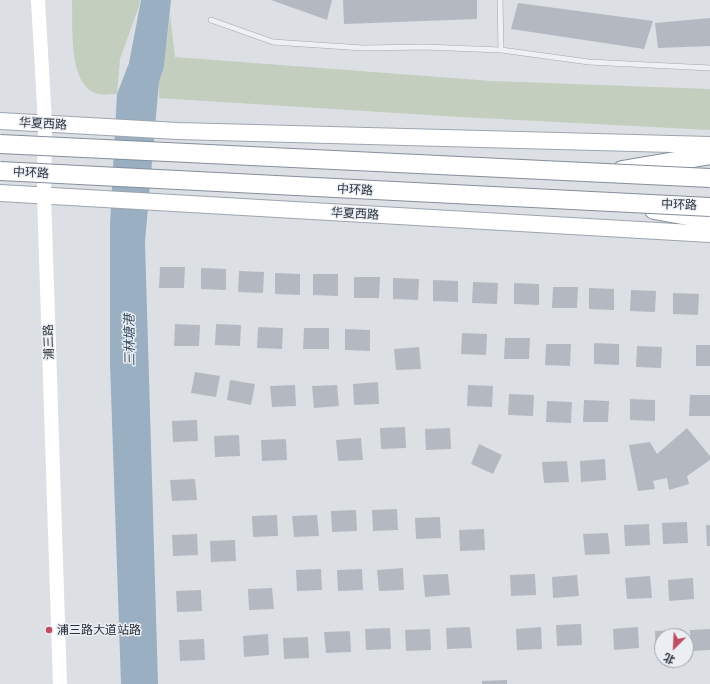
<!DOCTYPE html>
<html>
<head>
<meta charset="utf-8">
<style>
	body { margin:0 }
	#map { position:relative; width:710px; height:684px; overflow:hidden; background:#dce0e5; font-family:"Alegreya Sans","Noto Sans SC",sans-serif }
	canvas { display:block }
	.north { position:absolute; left:654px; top:628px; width:40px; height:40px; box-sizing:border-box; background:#ebeff3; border:1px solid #9da2a9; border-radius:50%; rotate:204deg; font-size:11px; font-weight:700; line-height:16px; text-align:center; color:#272f3a }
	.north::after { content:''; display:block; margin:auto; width:14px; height:18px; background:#c04b62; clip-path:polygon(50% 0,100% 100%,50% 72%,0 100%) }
</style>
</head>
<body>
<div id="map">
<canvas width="710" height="684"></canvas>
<div class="north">北</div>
</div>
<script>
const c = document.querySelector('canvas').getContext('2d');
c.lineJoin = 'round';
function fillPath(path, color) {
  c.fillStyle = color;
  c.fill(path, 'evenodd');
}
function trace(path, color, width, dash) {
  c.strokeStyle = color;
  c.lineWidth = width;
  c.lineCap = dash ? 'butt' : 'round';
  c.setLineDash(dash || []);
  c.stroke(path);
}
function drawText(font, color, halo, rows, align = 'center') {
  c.font = font + ' "Alegreya Sans","Noto Sans SC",sans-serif';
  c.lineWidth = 3;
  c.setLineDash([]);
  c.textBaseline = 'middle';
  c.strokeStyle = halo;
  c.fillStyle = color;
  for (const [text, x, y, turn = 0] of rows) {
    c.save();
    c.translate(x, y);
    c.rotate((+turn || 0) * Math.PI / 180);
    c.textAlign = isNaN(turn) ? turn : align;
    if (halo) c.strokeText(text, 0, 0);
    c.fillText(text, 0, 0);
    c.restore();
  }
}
fillPath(new Path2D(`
	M 72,0 L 140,0 L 139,6 L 120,59 L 117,94 C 111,94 101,96 95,93 C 68,82 73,25 72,0 Z
	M 170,14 L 175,57 L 492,81 L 710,89 L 710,130 L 460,117 L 159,98 L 159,82 L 164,67 Z`), '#c3cebe');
fillPath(new Path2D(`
	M 141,0 L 171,0 L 164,67 L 159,82 L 145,242 L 158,684 L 121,684 L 110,363 L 110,224 L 117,94 L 129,63 Z`), '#9aafc2');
fillPath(new Path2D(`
	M 271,0 L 332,0 L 327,20 Z
	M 343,0 L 477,0 L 477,19 L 344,24 Z
	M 518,3 L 653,21 L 644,49 L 511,29 Z
	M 710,18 L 710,46 L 658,48 L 655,23 Z
	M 160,267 L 185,267 L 184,288 L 159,288 Z
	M 201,268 L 226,269 L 226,290 L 201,289 Z
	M 239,271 L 264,272 L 263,293 L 238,292 Z
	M 275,273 L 300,274 L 300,295 L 275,294 Z
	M 313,274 L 338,274 L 338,296 L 313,295 Z
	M 354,277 L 380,277 L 379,298 L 354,298 Z
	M 393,278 L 419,279 L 418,300 L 393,299 Z
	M 433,280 L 458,281 L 458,302 L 433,301 Z
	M 473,282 L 498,283 L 497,304 L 472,303 Z
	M 514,283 L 539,284 L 539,305 L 514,304 Z
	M 553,287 L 578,287 L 577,308 L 552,308 Z
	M 589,288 L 614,289 L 614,310 L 589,309 Z
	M 631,290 L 656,291 L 655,312 L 630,311 Z
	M 673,293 L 699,294 L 698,315 L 673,314 Z
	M 175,324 L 200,325 L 199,346 L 174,346 Z
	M 216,324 L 241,325 L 240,346 L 215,345 Z
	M 258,327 L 283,328 L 282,349 L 257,348 Z
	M 304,328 L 329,328 L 329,349 L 303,349 Z
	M 345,329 L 370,330 L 370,351 L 345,350 Z
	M 462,333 L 487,334 L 486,355 L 461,354 Z
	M 505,338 L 530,338 L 529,359 L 504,359 Z
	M 594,343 L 619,344 L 619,365 L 594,364 Z
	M 546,344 L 571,344 L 570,366 L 545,365 Z
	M 696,345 L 710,345 L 710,366 L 696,366 Z
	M 637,346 L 662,347 L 661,368 L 636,367 Z
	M 419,347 L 421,369 L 396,370 L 394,349 Z
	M 195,372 L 220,376 L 216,397 L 191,393 Z
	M 230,380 L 255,384 L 251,405 L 227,400 Z
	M 378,382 L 379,404 L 354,405 L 353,384 Z
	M 295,385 L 296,406 L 272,407 L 270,386 Z
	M 337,385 L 339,406 L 314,408 L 312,386 Z
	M 468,385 L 493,386 L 492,407 L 467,406 Z
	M 509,394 L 534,395 L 533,416 L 508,415 Z
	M 690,395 L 710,395 L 710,416 L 689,416 Z
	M 630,399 L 655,400 L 655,421 L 630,420 Z
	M 584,400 L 609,401 L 608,422 L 583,422 Z
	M 547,401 L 572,402 L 571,423 L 546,422 Z
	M 197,420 L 198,441 L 173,442 L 172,421 Z
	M 405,427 L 406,448 L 381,449 L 380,428 Z
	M 450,428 L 451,449 L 426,450 L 425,429 Z
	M 687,428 L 710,456 L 710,460 L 687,476 L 689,484 L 669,490 L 667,478 L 653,481 L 655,489 L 638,491 L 629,445 L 650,442 L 657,454 Z
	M 239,435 L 240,456 L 215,457 L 214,436 Z
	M 361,438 L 363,460 L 338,461 L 336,440 Z
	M 286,439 L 287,460 L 262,461 L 261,440 Z
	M 479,444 L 502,455 L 493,474 L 471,464 Z
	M 605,459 L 606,480 L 581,482 L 580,461 Z
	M 567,461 L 569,482 L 544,483 L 542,462 Z
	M 195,479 L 197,500 L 172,501 L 170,480 Z
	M 397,509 L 398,530 L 373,531 L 372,510 Z
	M 356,510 L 357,531 L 332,532 L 331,511 Z
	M 277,515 L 278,536 L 253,537 L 252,516 Z
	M 317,515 L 319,536 L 294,537 L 292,516 Z
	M 440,517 L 441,538 L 416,539 L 415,518 Z
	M 687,522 L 688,543 L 663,544 L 662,523 Z
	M 649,524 L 650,545 L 625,546 L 624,525 Z
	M 706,525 L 710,525 L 710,546 L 707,546 Z
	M 484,529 L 485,550 L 460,551 L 459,530 Z
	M 608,533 L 610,554 L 585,555 L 583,534 Z
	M 197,534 L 198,555 L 173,556 L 172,535 Z
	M 235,540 L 236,561 L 211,562 L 210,541 Z
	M 403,568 L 404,590 L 379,591 L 377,570 Z
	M 321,569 L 322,590 L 297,591 L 296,570 Z
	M 362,569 L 363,590 L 338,591 L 337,570 Z
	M 448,574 L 450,595 L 425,597 L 423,575 Z
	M 535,574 L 536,595 L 511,596 L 510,575 Z
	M 577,575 L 579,596 L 553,598 L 552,577 Z
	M 650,576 L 652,598 L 627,599 L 625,578 Z
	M 693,578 L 694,599 L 669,601 L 668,580 Z
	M 272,588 L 274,609 L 249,610 L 248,589 Z
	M 201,590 L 202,611 L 177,612 L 176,591 Z
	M 581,624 L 582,645 L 557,646 L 556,625 Z
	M 470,627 L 472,648 L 447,649 L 446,628 Z
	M 541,627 L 542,649 L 517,650 L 516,629 Z
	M 638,627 L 639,648 L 614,650 L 613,629 Z
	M 390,628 L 391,649 L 366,650 L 365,629 Z
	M 430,629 L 431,650 L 406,651 L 405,630 Z
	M 710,629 L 710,650 L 691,651 L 690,630 Z
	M 680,630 L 680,636 L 662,636 L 662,652 L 656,652 L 655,631 Z
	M 350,631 L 351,652 L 326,653 L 324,632 Z
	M 268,634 L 269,655 L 244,657 L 243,636 Z
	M 308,637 L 309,658 L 284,659 L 283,638 Z
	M 204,639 L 205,660 L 180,661 L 179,640 Z
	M 507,680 L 507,684 L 482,684 L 482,681 Z`), '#b4b9c1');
const lane = new Path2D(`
	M 500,0 L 501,50
	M 211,20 L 273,42 L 363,48 L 424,47 L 501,50 L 589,62 L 710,68`);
const primary = new Path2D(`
	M 0,121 L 178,131 L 710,145
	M 0,193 L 710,234`);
const highway = new Path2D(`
	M 622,170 L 710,155
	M 654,210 L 710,220`);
trace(lane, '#a2a7ae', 6);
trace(primary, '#9da5af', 18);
trace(highway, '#858e9a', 20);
trace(lane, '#eef0f4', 5);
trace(new Path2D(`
	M 38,0 L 45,123 L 44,195 L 60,684`), '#fff', 14);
trace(primary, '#fff', 16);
trace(highway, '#fff', 18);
const highwayBridge = new Path2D(`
	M 0,144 L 710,178
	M 0,171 L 710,207`);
trace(highwayBridge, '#858e9a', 20, []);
trace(highwayBridge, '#fff', 18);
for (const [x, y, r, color] of [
	[49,630,4,"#c04b62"]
]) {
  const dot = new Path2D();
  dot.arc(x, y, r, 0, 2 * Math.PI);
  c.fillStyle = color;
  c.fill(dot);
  trace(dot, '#ebeff3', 1.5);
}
drawText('12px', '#272f3a', '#ebeff3', [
	["华夏西路",43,124,3],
	["中环路",31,173,3],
	["中环路",355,190,3],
	["中环路",679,205,2],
	["华夏西路",355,214,3],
	["浦三路",49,342,-92]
]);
drawText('12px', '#272f3a', '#ebeff3', [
	["浦三路大道站路",57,630]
], 'left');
drawText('italic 13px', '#364f69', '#ebeff3', [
	["三林塘港",130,340,-91]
]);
</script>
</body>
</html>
